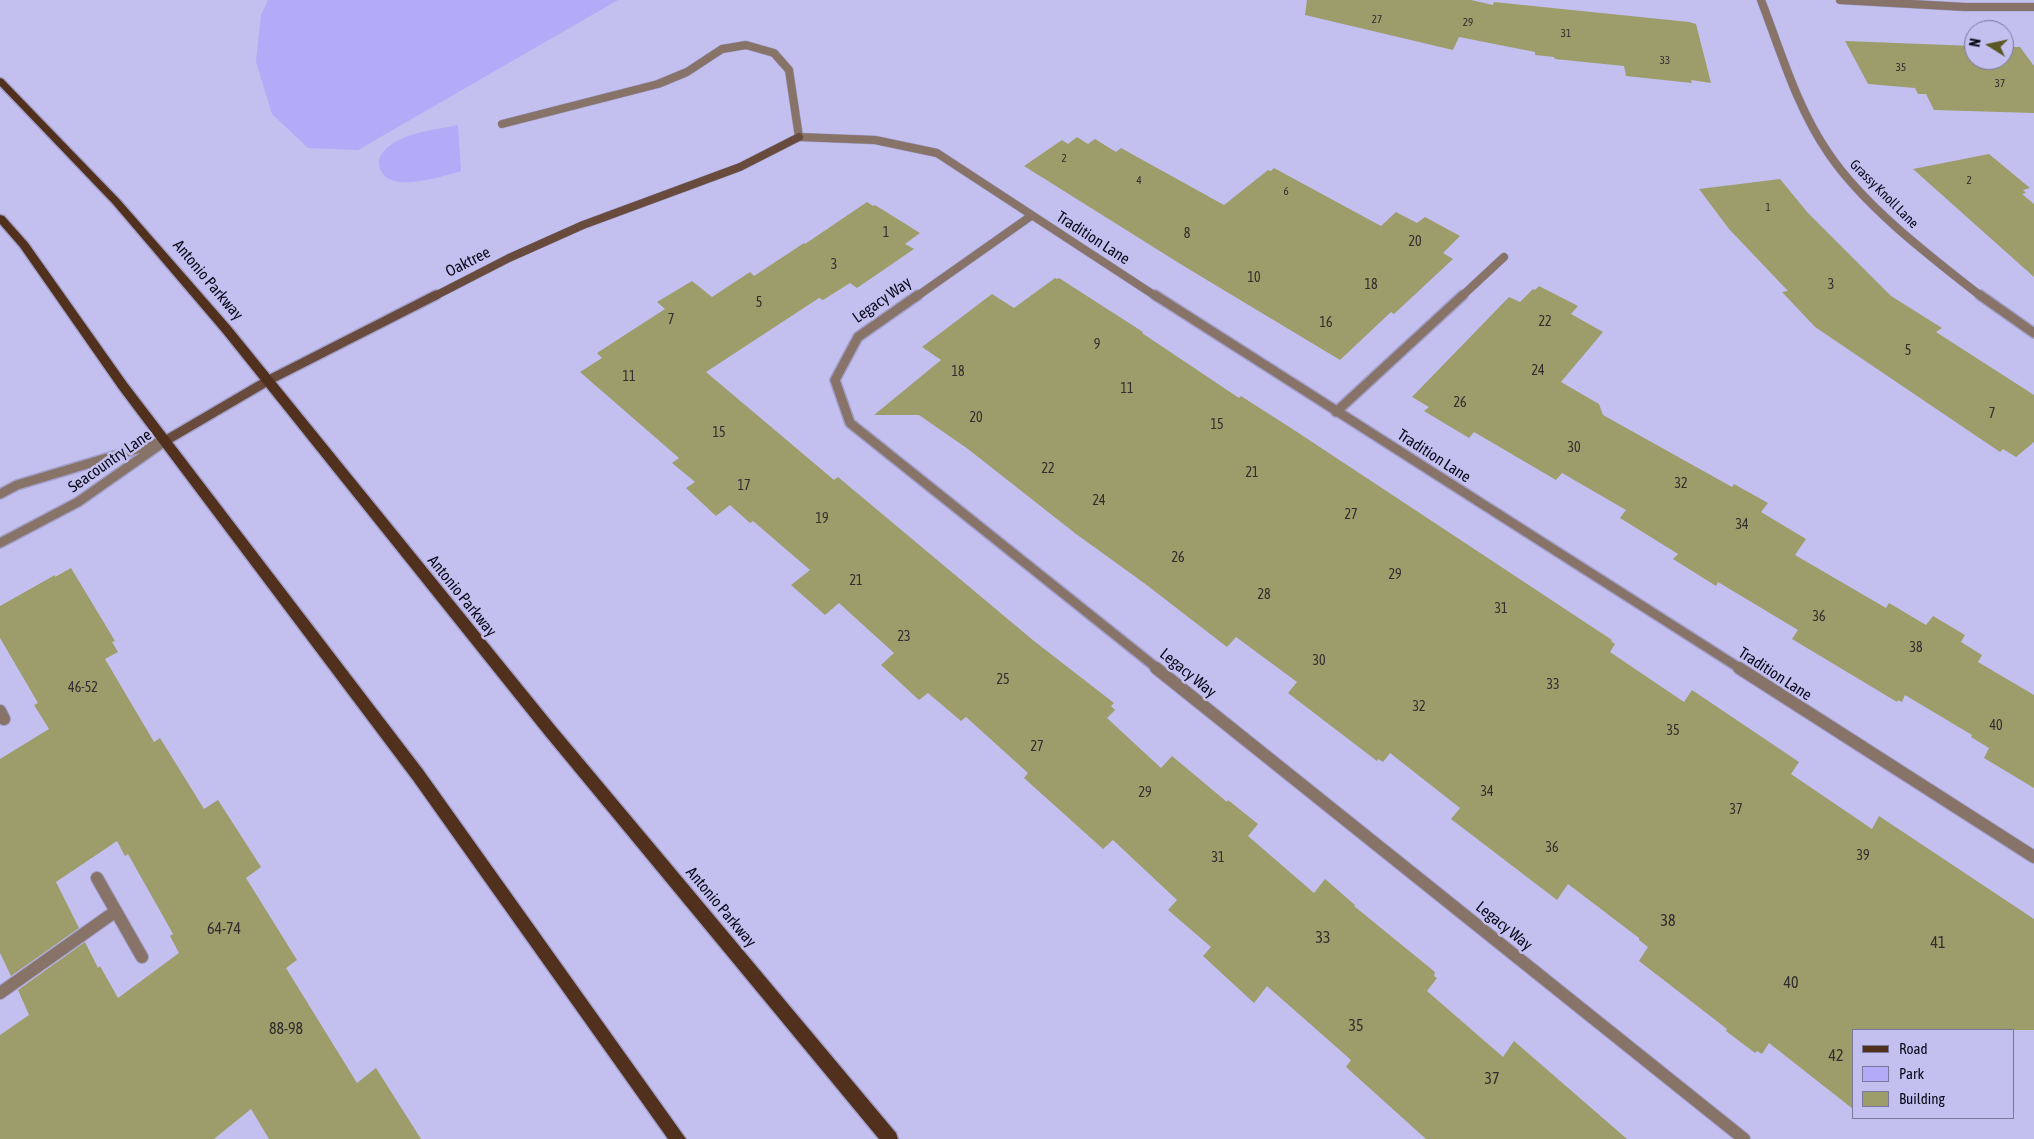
<!DOCTYPE html>
<html>
<head>
<meta charset="utf-8">
<style>
	body { margin:0 }
	#map { position:relative; width:2034px; height:1139px; overflow:hidden; background:#c3c0f0; font-family:"Asap Condensed",sans-serif }
	canvas { display:block }
	.legend { position:absolute; left:1852px; top:1029px; width:162px; height:90px; box-sizing:border-box; background:#c3c0f0; border:1px solid #79779a; margin:0; padding:6px 9px; list-style:none; font-size:15px; color:#0b0919 }
	.legend li { display:flex; align-items:center; gap:10px; height:25px }
	.legend b { width:25px; border:1px solid #79779a }
	.north { position:absolute; left:1964px; top:20px; width:50px; height:50px; box-sizing:border-box; background:#c3c0f0; border:1px solid #79779a; border-radius:50%; rotate:280deg; font-size:14px; font-weight:700; line-height:20px; text-align:center; color:#0b0919 }
	.north::after { content:''; display:block; margin:auto; width:18px; height:22px; background:#5a5926; clip-path:polygon(50% 0,100% 100%,50% 72%,0 100%) }
</style>
</head>
<body>
<div id="map">
<canvas width="2034" height="1139"></canvas>
<ul class="legend">
<li><b style="height:6px;background:#51301e"></b>Road</li>
<li><b style="height:14px;background:#b1abf8"></b>Park</li>
<li><b style="height:14px;background:#9d9c6b"></b>Building</li>
</ul>
<div class="north">N</div>
</div>
<script>
const c = document.querySelector('canvas').getContext('2d');
c.lineJoin = 'round';
function fillPath(path, color) {
  c.fillStyle = color;
  c.fill(path, 'evenodd');
}
function trace(path, color, width, dash) {
  c.strokeStyle = color;
  c.lineWidth = width;
  c.lineCap = dash ? 'butt' : 'round';
  c.setLineDash(dash || []);
  c.stroke(path);
}
function drawText(font, color, halo, rows, align = 'center') {
  c.font = font + ' "Asap Condensed",sans-serif';
  c.lineWidth = 5;
  c.setLineDash([]);
  c.textBaseline = 'middle';
  c.strokeStyle = halo;
  c.fillStyle = color;
  for (const [text, x, y, turn = 0] of rows) {
    c.save();
    c.translate(x, y);
    c.rotate((+turn || 0) * Math.PI / 180);
    c.textAlign = isNaN(turn) ? turn : align;
    if (halo) c.strokeText(text, 0, 0);
    c.fillText(text, 0, 0);
    c.restore();
  }
}
fillPath(new Path2D(`
	M 268,0 L 618,0 L 358,150 L 308,148 L 272,114 L 256,62 L 261,15 Z
	M 458,125 L 461,171 C 442,176 397,192 383,174 C 380,170 378,165 379,160 C 381,151 393,142 401,139 C 419,131 439,129 458,125 Z`), '#b1abf8');
fillPath(new Path2D(`
	M 1307,0 L 1471,0 L 1493,5 L 1494,2 L 1689,22 L 1696,24 L 1711,83 L 1691,80 L 1692,83 L 1626,76 L 1624,66 L 1555,59 L 1554,57 L 1535,55 L 1535,52 L 1459,37 L 1453,50 L 1305,15 Z
	M 1845,41 L 1974,46 L 1974,60 L 2004,60 L 2004,47 L 2020,47 L 2034,66 L 2034,113 L 1934,110 L 1926,94 L 1918,94 L 1915,88 L 1868,84 Z
	M 1077,137 L 1088,144 L 1095,139 L 1116,152 L 1121,148 L 1224,205 L 1268,170 L 1271,171 L 1274,168 L 1381,226 L 1396,212 L 1417,223 L 1425,217 L 1460,236 L 1443,253 L 1453,259 L 1394,314 L 1391,312 L 1340,360 L 1182,265 L 1024,166 L 1062,140 L 1068,144 Z
	M 1989,154 L 2030,188 L 2023,190 L 2026,193 L 2022,194 L 2034,204 L 2034,277 L 1913,169 Z
	M 1780,179 L 1808,213 L 1891,296 L 1942,328 L 1936,332 L 2034,395 L 2034,442 L 2016,457 L 2003,449 L 2000,452 L 1815,327 L 1782,292 L 1788,291 L 1729,229 L 1699,189 Z
	M 867,202 L 873,206 L 875,205 L 920,233 L 905,244 L 914,249 L 857,288 L 850,283 L 823,300 L 819,298 L 706,372 L 834,480 L 838,477 L 1034,641 L 1114,703 L 1111,706 L 1115,710 L 1107,718 L 1161,768 L 1172,756 L 1227,802 L 1228,800 L 1258,824 L 1248,836 L 1314,893 L 1325,879 L 1355,905 L 1354,906 L 1435,972 L 1434,976 L 1437,978 L 1427,991 L 1503,1057 L 1514,1041 L 1627,1139 L 1426,1139 L 1346,1067 L 1351,1060 L 1267,986 L 1254,1003 L 1203,956 L 1211,947 L 1168,910 L 1177,900 L 1113,840 L 1103,849 L 1024,778 L 1028,773 L 966,717 L 961,721 L 928,693 L 919,700 L 881,665 L 894,653 L 839,603 L 825,615 L 791,585 L 810,570 L 753,521 L 750,523 L 730,505 L 716,516 L 686,488 L 695,482 L 672,463 L 679,458 L 580,372 L 602,358 L 597,353 L 665,309 L 657,302 L 692,281 L 712,297 L 750,272 L 754,276 L 804,243 L 805,244 Z
	M 1055,278 L 1057,279 L 1059,278 L 1143,332 L 1142,333 L 1239,398 L 1241,396 L 1294,430 L 1612,640 L 1611,641 L 1615,644 L 1610,652 L 1684,702 L 1692,690 L 1799,762 L 1791,774 L 1872,829 L 1879,816 L 2034,919 L 2034,1030 L 1853,1030 L 1853,1109 L 1769,1043 L 1762,1054 L 1757,1051 L 1755,1053 L 1726,1031 L 1727,1029 L 1639,961 L 1648,947 L 1639,940 L 1639,938 L 1568,884 L 1557,900 L 1451,819 L 1460,808 L 1390,753 L 1383,762 L 1378,759 L 1377,761 L 1288,693 L 1297,682 L 1236,637 L 1227,647 L 1144,583 L 1076,534 L 968,449 L 919,415 L 874,415 L 941,360 L 922,347 L 992,294 L 1014,308 Z
	M 1539,286 L 1578,306 L 1571,314 L 1603,332 L 1561,382 L 1599,404 L 1603,415 L 1732,487 L 1734,484 L 1768,503 L 1761,512 L 1806,539 L 1795,555 L 1886,608 L 1889,603 L 1926,625 L 1933,616 L 1965,635 L 1961,642 L 1982,655 L 1978,662 L 2034,695 L 2034,788 L 1984,758 L 1989,748 L 1971,737 L 1972,735 L 1905,695 L 1902,702 L 1898,700 L 1897,702 L 1792,639 L 1798,630 L 1718,582 L 1716,586 L 1673,559 L 1678,554 L 1620,518 L 1626,510 L 1562,473 L 1556,480 L 1474,432 L 1469,438 L 1424,411 L 1429,407 L 1412,397 L 1509,297 L 1520,302 L 1533,289 L 1535,290 Z
	M 71,568 L 115,641 L 112,642 L 118,652 L 105,659 L 154,742 L 160,738 L 204,809 L 218,800 L 261,867 L 246,878 L 297,960 L 286,968 L 357,1083 L 376,1068 L 421,1139 L 269,1139 L 251,1109 L 214,1139 L 0,1139 L 0,1035 L 29,1015 L 18,990 L 85,942 L 98,968 L 100,966 L 118,998 L 179,953 L 170,936 L 173,934 L 128,854 L 125,856 L 117,841 L 56,882 L 79,928 L 11,976 L 0,953 L 0,759 L 49,729 L 34,705 L 38,703 L 0,638 L 0,606 L 55,575 L 55,577 Z`), '#9d9c6b');
const laneFar2 = new Path2D(`
	M 502,124 L 658,84 L 687,72 L 722,49 L 746,45 L 774,53 L 789,70 L 799,137
	M 1461,297 L 1504,257`);
const laneFar1 = new Path2D(`
	M 1336,412 L 1463,295`);
const lane = new Path2D(`
	M 0,711 L 4,719
	M 97,878 L 142,957
	M 0,993 L 116,911`);
const streetFar2 = new Path2D(`
	M 1761,0 C 1781,52 1797,108 1829,154 C 1865,207 1931,257 1982,297
	M 1840,0 L 1965,7 L 2034,7
	M 799,137 L 875,140 L 937,153 L 1157,297
	M 916,297 L 1031,216`);
const streetFar1 = new Path2D(`
	M 918,295 L 858,337 L 835,380 L 850,423 L 1158,669
	M 1155,295 L 1741,669
	M 1980,295 L 2034,333
	M 0,494 L 17,485 L 157,443
	M 0,543 L 78,502 L 165,441`);
const street = new Path2D(`
	M 1156,668 L 1744,1139
	M 1739,668 L 2034,857`);
const secondaryFar1 = new Path2D(`
	M 433,297 L 509,258 L 583,225 L 740,167 L 799,137`);
const secondary = new Path2D(`
	M 165,441 L 269,380 L 436,295`);
const primary = new Path2D(`
	M 0,78 L 3,79 L 120,200 L 231,327 L 555,726 L 896,1133 L 898,1139 L 879,1139 L 545,735 L 223,333 L 113,204 L 0,86 Z
	M 0,215 L 4,216 L 28,243 L 127,383 L 423,770 L 686,1139 L 668,1139 L 413,780 L 119,389 L 20,247 L 0,224 Z`);
trace(laneFar2, '#a29fc9', 9);
trace(laneFar1, '#a29fc9', 12);
trace(lane, '#a29fc9', 14);
trace(streetFar2, '#a29fc9', 9);
trace(streetFar1, '#a29fc9', 12);
trace(street, '#a29fc9', 14);
trace(secondaryFar1, '#a29fc9', 9);
trace(secondary, '#a29fc9', 12);
trace(primary, '#a29fc9', 3);
trace(laneFar2, '#887369', 8);
trace(laneFar1, '#887369', 9);
trace(lane, '#887369', 12);
trace(streetFar2, '#887369', 8);
trace(streetFar1, '#887369', 9);
trace(street, '#887369', 12);
trace(secondaryFar1, '#684b3d', 8);
trace(secondary, '#684b3d', 9);
fillPath(primary, '#51301e');
drawText('11px', '#302e2e', null, [
	["27",1377,20],
	["29",1468,23],
	["31",1566,34],
	["33",1665,61],
	["35",1901,68],
	["37",2000,84],
	["2",1064,159],
	["4",1139,181],
	["2",1969,181],
	["6",1286,192],
	["1",1768,208]
]);
drawText('14px', '#0b0919', '#c3c0f0', [
	["Grassy Knoll Lane",1884,194,45]
]);
drawText('14px', '#302e2e', null, [
	["1",886,233],
	["8",1187,234],
	["20",1415,242],
	["3",834,265],
	["10",1254,278],
	["18",1371,285],
	["3",1831,285],
	["5",759,303],
	["7",671,320],
	["22",1545,322],
	["16",1326,323],
	["9",1097,345],
	["5",1908,351],
	["24",1538,371],
	["18",958,372],
	["11",629,377],
	["11",1127,389],
	["26",1460,403],
	["7",1992,414],
	["20",976,418],
	["15",1217,425],
	["15",719,433],
	["30",1574,448],
	["22",1048,469],
	["21",1252,473],
	["32",1681,484],
	["17",744,486],
	["24",1099,501],
	["27",1351,515],
	["19",822,519],
	["34",1742,525],
	["26",1178,558],
	["29",1395,575],
	["21",856,581],
	["28",1264,595],
	["31",1501,609],
	["36",1819,617],
	["23",904,637],
	["38",1916,648],
	["30",1319,661],
	["25",1003,680],
	["33",1553,685],
	["46-52",83,688],
	["32",1419,707],
	["40",1996,726],
	["35",1673,731],
	["27",1037,747],
	["34",1487,792],
	["29",1145,793],
	["37",1736,810],
	["36",1552,848],
	["39",1863,856],
	["31",1218,858]
]);
drawText('16px', '#0b0919', '#c3c0f0', [
	["Tradition Lane",1093,238,33],
	["Oaktree",468,262,-27],
	["Antonio Parkway",208,280,50],
	["Legacy Way",882,300,-35],
	["Tradition Lane",1434,456,33],
	["Seacountry Lane",110,461,-35],
	["Antonio Parkway",462,596,51],
	["Legacy Way",1188,673,39],
	["Tradition Lane",1775,674,33],
	["Antonio Parkway",721,907,50],
	["Legacy Way",1504,926,39]
]);
drawText('16px', '#302e2e', null, [
	["38",1668,921],
	["64-74",224,929],
	["33",1323,938],
	["41",1938,943],
	["40",1791,983],
	["35",1356,1026],
	["88-98",286,1029],
	["42",1836,1056],
	["37",1492,1079]
]);
</script>
</body>
</html>
